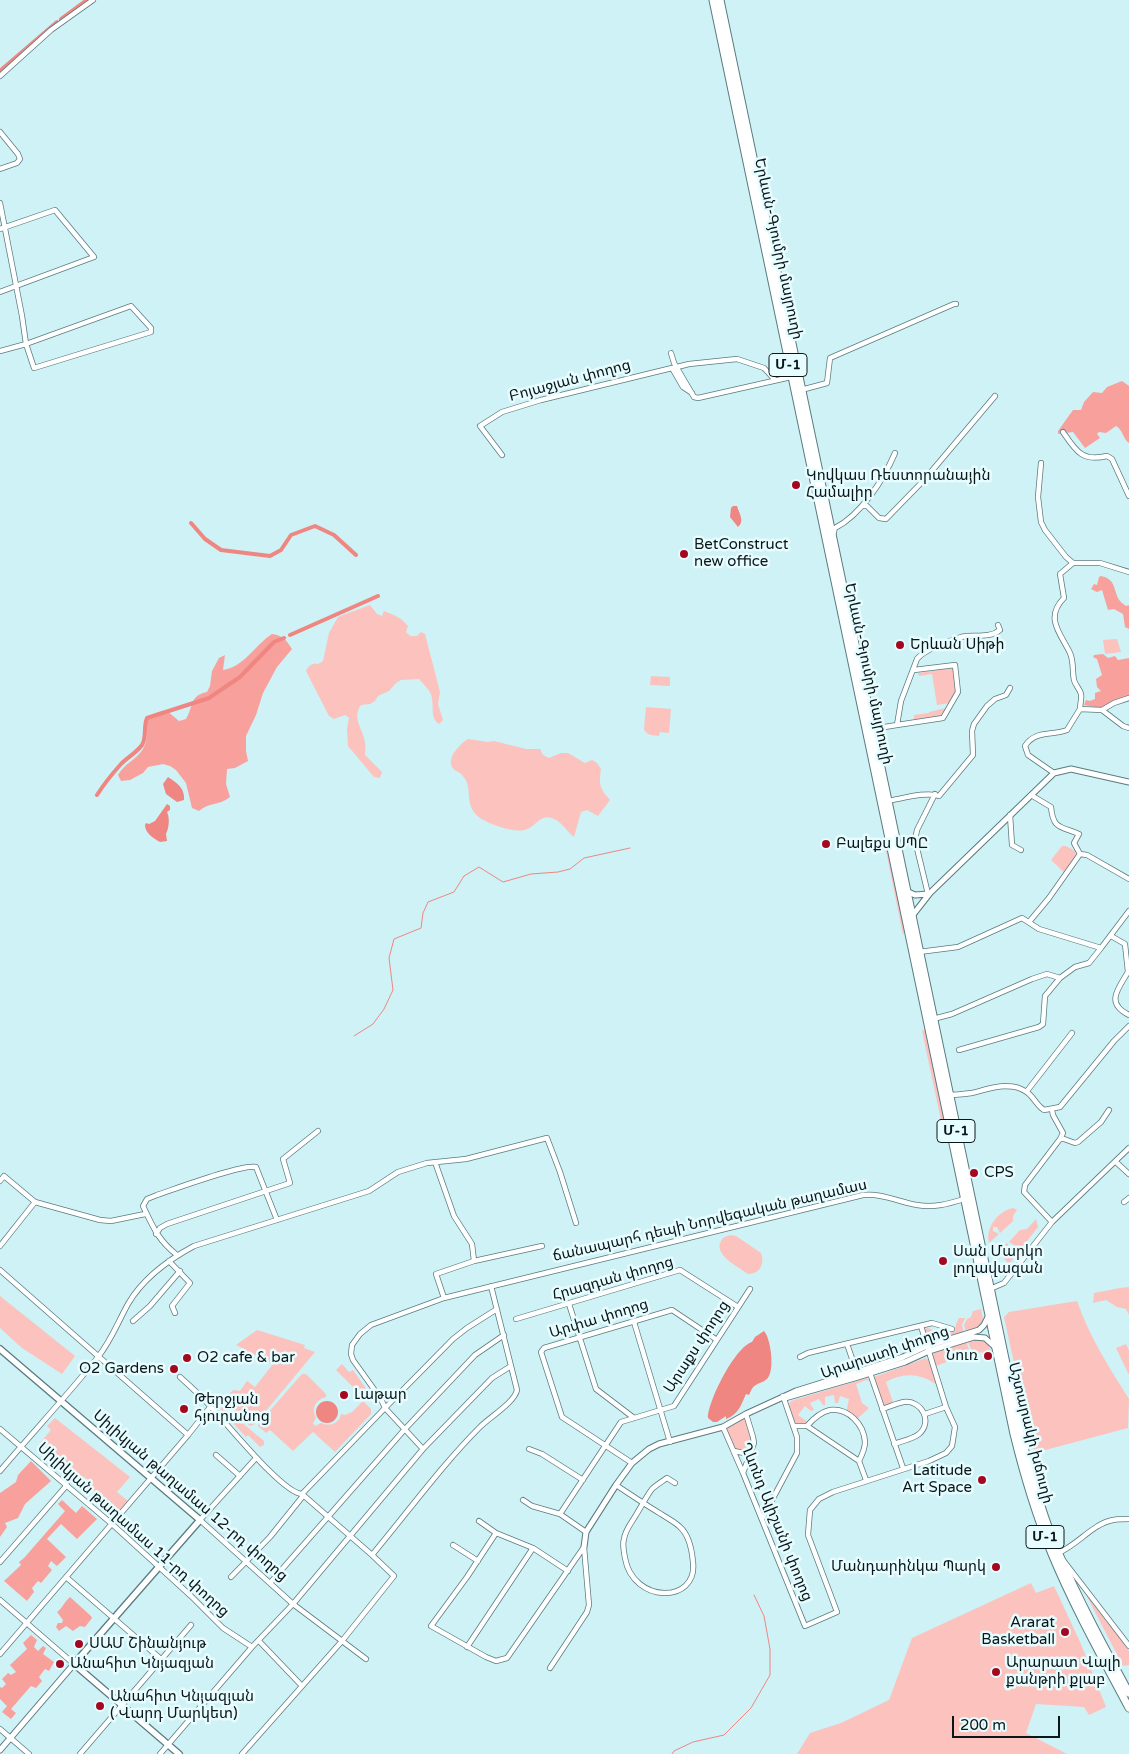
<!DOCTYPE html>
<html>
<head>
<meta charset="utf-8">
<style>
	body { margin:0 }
	#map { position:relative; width:1129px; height:1754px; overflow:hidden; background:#cef2f6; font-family:"Varela Round",sans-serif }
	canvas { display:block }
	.scale { position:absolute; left:952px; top:1716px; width:108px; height:22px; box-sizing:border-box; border:2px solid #0a1719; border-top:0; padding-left:6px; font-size:15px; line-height:18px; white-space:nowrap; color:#0a1719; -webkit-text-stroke:4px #e7fcff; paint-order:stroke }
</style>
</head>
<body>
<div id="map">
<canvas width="1129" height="1754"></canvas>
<div class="scale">200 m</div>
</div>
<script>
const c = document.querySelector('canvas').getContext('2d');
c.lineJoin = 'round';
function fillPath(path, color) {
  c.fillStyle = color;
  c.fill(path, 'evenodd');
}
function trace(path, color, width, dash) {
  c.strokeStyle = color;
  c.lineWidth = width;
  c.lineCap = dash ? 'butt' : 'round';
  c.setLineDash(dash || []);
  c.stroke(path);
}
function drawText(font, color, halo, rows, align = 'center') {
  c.font = font + ' "Varela Round","Noto Sans Armenian",sans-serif';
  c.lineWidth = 5;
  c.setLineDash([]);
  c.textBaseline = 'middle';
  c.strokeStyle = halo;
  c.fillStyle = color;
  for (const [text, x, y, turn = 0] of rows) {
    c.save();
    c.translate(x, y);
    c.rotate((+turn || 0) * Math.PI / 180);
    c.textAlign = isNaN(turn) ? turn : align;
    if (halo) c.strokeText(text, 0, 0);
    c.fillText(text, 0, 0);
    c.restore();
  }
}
fillPath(new Path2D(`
	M 370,605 L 377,614 L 382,616 L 384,611 C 394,615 401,617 408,626 L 406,632 L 410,636 L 417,636 L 421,632 L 425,634 L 440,692 L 438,704 L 443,720 L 439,724 C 430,717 434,709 432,699 C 432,691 423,684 419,679 L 401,680 L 396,683 L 389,691 L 378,696 L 375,701 L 370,704 L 361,705 C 351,718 364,730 365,743 C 366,747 365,752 365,755 L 382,772 L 380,778 L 374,777 L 348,746 L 347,729 L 349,718 L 345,715 L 334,719 L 329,716 L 306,671 C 309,665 312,663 318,664 L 323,661 L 329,633 L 338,617 Z
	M 1117,639 L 1121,652 L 1105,654 L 1103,640 Z
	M 953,668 L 956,693 L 950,703 L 937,705 L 932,674 L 919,676 L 918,673 Z
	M 651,676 L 670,677 L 670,686 L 650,685 Z
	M 646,707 L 671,709 L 669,733 L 660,732 L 659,736 C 653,735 647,736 644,729 Z
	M 946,708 L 940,716 L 914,720 L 914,715 L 929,713 L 929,712 Z
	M 468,739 L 488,742 L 494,741 L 526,749 L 540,749 L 543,755 L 549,758 L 561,753 L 568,753 L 585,763 L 592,760 L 597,763 L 601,769 C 599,784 599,788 610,800 L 598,816 L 587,810 L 581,812 L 574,837 C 567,832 563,823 554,819 C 540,812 536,828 524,830 C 514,833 489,824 480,818 C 461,803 476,788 461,774 C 458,771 454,771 452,767 C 447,757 460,744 468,739 Z
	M 877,837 L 880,842 L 889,848 L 905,930 L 903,935 L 886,851 L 880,845 Z
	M 1062,846 L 1066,846 L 1075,851 L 1076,857 L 1065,873 L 1051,860 Z
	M 925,1029 L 947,1127 L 945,1128 L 943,1128 L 942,1125 L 922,1031 Z
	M 1013,1208 L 1017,1210 L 1013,1216 L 1013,1221 L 1000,1233 L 997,1227 L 993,1227 L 993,1231 L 999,1234 L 989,1243 C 985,1228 998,1211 1013,1208 Z
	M 1036,1219 L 1038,1227 L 1009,1264 L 998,1252 L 1007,1243 L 1011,1249 L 1014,1249 L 1014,1245 L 1009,1242 L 1020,1230 L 1027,1229 Z
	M 731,1235 L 736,1236 L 761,1253 C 765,1264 760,1274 748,1274 C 739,1267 713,1255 721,1241 C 723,1237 727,1236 731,1235 Z
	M 1129,1287 L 1129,1315 L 1126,1309 L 1117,1307 L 1106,1300 L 1093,1303 L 1094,1293 L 1120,1288 Z
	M 0,1296 L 75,1356 L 62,1374 L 22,1348 L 0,1328 Z
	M 1077,1301 C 1089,1336 1110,1369 1129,1399 L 1128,1428 L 1034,1453 L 1004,1317 L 1009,1312 Z
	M 981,1309 L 983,1319 L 980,1327 L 966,1332 L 964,1325 L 967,1319 L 971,1317 L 973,1311 Z
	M 959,1318 L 965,1318 L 962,1325 L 964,1333 L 932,1342 L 928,1341 L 924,1329 L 928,1328 C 938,1333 944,1334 955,1331 L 956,1324 Z
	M 257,1330 L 305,1345 L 304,1348 L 315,1352 L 255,1424 L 250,1426 L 224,1401 L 233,1390 L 240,1391 L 247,1381 L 255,1387 L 273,1364 L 236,1345 Z
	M 979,1339 C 986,1341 989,1345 991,1352 L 983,1354 L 982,1352 L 978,1353 L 971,1349 L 968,1342 Z
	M 966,1341 L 970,1353 L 936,1366 L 931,1353 Z
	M 1126,1344 L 1129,1350 L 1129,1375 L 1116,1348 Z
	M 926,1358 L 930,1362 L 937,1385 C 921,1373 903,1372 886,1382 L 893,1402 L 882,1406 L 874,1377 Z
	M 342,1364 L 349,1372 L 353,1370 L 369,1393 L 365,1399 L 336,1370 Z
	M 302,1374 L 306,1374 L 326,1394 L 326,1397 C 315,1400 311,1408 316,1418 L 313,1423 L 315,1426 L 321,1423 C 330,1427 339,1424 341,1414 L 345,1415 L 352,1412 L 362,1402 L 364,1402 L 371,1409 L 371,1414 L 335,1452 L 313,1432 L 293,1451 L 270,1430 L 266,1433 L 258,1426 L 259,1423 Z
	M 867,1378 L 870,1381 L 866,1380 L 856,1384 L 862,1403 L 869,1408 L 857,1419 L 845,1411 L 847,1409 L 849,1399 L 840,1396 L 838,1403 L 835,1403 L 834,1395 L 825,1397 L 825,1405 L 823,1405 L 819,1399 L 810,1403 L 814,1410 L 811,1411 L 805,1406 L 798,1415 L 808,1422 L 806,1425 L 795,1424 L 789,1405 L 791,1401 Z
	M 223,1407 L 264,1441 L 264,1445 L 260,1447 L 248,1435 L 246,1437 L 220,1409 Z
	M 55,1418 L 130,1477 L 117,1492 L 128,1501 L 117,1513 L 88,1485 L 90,1481 L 84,1477 L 81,1480 L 40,1443 L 51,1430 L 47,1426 Z
	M 741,1419 L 745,1419 L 747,1421 L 752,1439 L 749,1449 C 735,1457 730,1440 726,1430 L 727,1427 Z
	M 1031,1583 L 1036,1593 L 1054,1586 L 1081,1644 L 1106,1707 L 1089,1715 L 1084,1707 L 1036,1704 L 1026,1733 L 1067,1754 L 797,1754 L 810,1733 L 841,1723 L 889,1700 L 912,1638 Z
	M 1080,1583 L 1129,1651 L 1129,1665 L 1123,1666 Z`), '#fcc2be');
fillPath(new Path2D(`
	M 1122,381 L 1129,386 L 1129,443 C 1123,439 1123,430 1116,426 L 1106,433 L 1099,432 L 1097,434 L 1100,438 L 1085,448 L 1073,432 L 1058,434 L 1058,431 L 1073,410 L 1081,410 L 1084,402 L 1093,392 L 1102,393 L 1107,387 Z
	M 1101,576 C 1117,579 1113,592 1120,601 C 1121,603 1124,604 1126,606 L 1129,605 L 1129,629 L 1125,627 L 1123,614 L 1114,609 L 1108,610 L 1102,590 L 1097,592 L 1091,589 L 1094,584 L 1097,585 L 1099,577 Z
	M 272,634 C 284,636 286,640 292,649 L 277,667 L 263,693 L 256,715 L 246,736 L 246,751 L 248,761 L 235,768 L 227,769 L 226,784 L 230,797 C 219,806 209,802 199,811 L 192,808 L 186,783 L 176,770 L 170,766 L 163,764 L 148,767 L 143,773 L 130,780 L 121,781 L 118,775 C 124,764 137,759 143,749 C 154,730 133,717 166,710 L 179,721 L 186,719 C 194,706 189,696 207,692 L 210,686 L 212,671 L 219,658 L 225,655 L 223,670 C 244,667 255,645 272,634 Z
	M 1103,654 L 1108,658 L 1115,656 L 1118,660 L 1129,658 L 1129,697 L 1101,708 L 1084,705 L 1086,700 L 1090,701 L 1095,699 L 1095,693 L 1101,691 L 1097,687 L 1096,679 L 1102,675 L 1097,659 L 1093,657 L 1094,655 Z
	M 31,1461 L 51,1481 L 25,1504 L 18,1518 L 5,1523 L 7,1527 L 0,1537 L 0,1493 L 16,1482 L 18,1475 Z
	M 62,1500 L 76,1513 L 82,1506 L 97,1519 L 77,1539 L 61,1524 L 47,1539 L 66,1557 L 57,1566 L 51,1561 L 48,1566 L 52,1570 L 41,1583 L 38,1581 L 32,1588 L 34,1592 L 27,1601 L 4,1581 L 21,1565 L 19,1562 L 24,1558 L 65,1511 L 58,1504 Z
	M 70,1597 L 91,1616 L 92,1618 L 85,1627 L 80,1626 L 73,1631 L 66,1626 L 59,1631 L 56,1627 L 58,1623 L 62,1623 L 63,1620 L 57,1612 C 62,1609 64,1602 70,1597 Z
	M 31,1635 L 37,1640 L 34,1647 L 38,1651 L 43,1646 L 46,1648 L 43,1654 L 54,1662 L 49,1671 L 45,1669 L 39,1677 L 42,1681 L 36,1688 L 31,1686 L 11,1709 L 16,1713 L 11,1719 L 2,1712 L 7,1706 L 0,1699 L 0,1687 L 2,1688 L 6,1684 L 2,1679 L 8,1673 L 11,1675 L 16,1672 L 10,1665 L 27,1649 L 23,1643 Z`), '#f8a19c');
fillPath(new Path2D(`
	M 733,506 L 737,506 C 739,513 745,521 738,527 L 730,517 L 731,508 Z
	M 168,777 C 177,783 185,788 184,800 L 177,802 L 166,794 L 163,784 Z
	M 167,804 L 170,806 L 170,810 L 167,812 C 170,818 169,828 166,834 L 167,841 L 160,842 C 153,838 145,833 145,825 L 146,823 L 149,824 L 155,821 Z
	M 764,1331 C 771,1339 774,1367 769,1376 C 766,1382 760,1382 756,1385 C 752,1387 751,1391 749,1395 L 746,1394 C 741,1405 739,1414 726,1419 L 726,1416 L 717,1422 L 713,1422 L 708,1418 C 708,1401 735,1347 752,1342 L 755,1337 Z
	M316 1412a11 11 0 1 1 22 0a11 11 0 1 1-22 0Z`), '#ef8681');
trace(new Path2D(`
	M 354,1036 L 373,1024 L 384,1009 L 393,990 L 389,958 L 394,939 L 421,928 L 423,913 L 428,902 L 454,892 L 464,876 L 479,867 L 503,882 L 531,874 L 558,872 L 570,869 L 584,858 L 630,848
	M 672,1754 L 674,1751 L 693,1742 L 724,1735 L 751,1708 L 770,1675 L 770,1649 L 764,1616 L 754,1595`), '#ef8681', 1);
trace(new Path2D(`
	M 61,19 L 87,0
	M 0,71 L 57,22
	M 191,523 L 205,539 L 221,550 L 270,556 L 281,550 L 291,535 L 315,526 L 334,535 L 356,555
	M 290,635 L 378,596
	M 97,795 C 104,784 112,774 121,764 C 127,758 137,752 142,745 C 147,737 143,727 147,718 L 209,698 L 240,677 L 274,642 L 284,638`), '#ef8681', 4);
const minor = new Path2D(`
	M 0,76 L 51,30 L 93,0
	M 0,132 L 18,154 L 20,159 L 17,163 L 0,169
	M 0,203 L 22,316 L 26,344 L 34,368 L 151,332 L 151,328 L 131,306 L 26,344 L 0,351
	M 0,229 L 55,210 L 94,257 L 0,292
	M 671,353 L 674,363 L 694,397 L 698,398 L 791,377
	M 677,367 L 689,364 L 737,359 L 764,368 L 775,380
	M 801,390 L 827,383 L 830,358 L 954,304 L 956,304
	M 1063,432 C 1076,451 1082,462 1107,456 L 1112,459 L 1129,496
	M 502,455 L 480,426 L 502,412 L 541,400 L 672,368 L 683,387 L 692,393
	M 1041,463 L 1038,497 L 1041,522 L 1045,530 L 1066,557 L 1073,563
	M 862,506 L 867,506 L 879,518 L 886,519 L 925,479 L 995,396
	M 833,535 L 835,528 C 861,515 884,479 895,453
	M 1080,709 C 1080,704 1082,698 1081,694 C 1080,689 1075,685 1074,680 C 1072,671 1074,662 1070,653 C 1061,634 1044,618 1064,598 L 1060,574 L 1073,563 L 1100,563 L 1129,572
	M 1102,710 L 1114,703 L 1129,698
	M 897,725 L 943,718 L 958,692 L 955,665 L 914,670
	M 872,729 L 897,725 L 901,701 L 917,659 C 924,650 949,641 961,637 C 973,634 989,639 1000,630 L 998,625
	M 1054,773 L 1028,755 L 1025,746 C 1035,730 1052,736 1067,730 L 1080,709 L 1102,710 L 1123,726 L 1129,728
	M 1031,795 L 1051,807 C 1053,829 1060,826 1079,834 L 1074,843 L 1080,854 L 1087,855 L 1129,879
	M 887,801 C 901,799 927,791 939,796 L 973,755 L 972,731 L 974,724 L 987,706 L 995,699 L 1006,695 L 1010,688
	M 1010,815 L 1012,845 L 1021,850
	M 928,894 L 915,840 L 917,830 L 935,794
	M 1029,922 L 1049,898 L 1080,854
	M 1111,936 L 1125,944 L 1128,972 C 1118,989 1105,1003 1129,1015
	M 919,952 L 958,947 L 1022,918 L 1039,929 L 1101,948 L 1129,911
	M 933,1019 L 952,1014 L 1032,979 L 1047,974 L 1060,978 L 1075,967 L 1089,963 L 1101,948
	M 959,1050 L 1039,1027 L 1043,1024 L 1045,996 L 1060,978
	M 1027,1091 L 1072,1033
	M 949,1095 C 956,1095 964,1094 972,1093 C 988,1089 1010,1081 1025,1091 C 1033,1095 1036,1105 1044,1110 L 1060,1107 L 1114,1041 L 1129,1026
	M 1052,1110 L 1053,1115 L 1063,1133 L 1060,1139
	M 435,1162 L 454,1216 L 472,1244 L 474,1261
	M 1116,1162 L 1129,1174
	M 0,1181 L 4,1176 L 35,1202 L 100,1220 L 111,1221 L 145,1214
	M 1124,1202 L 1129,1198
	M 1052,1222 L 1024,1192 L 1025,1185 L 1060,1139 L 1064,1139 L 1075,1143 L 1078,1142 L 1101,1122 L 1109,1110
	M 156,1234 L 160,1228 L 167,1224 L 290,1183 L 283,1159 L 318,1131
	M 0,1246 L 35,1202
	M 177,1255 C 158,1240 153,1227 143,1206 L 147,1199 L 157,1195 C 175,1189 242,1164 256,1167 L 277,1220
	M 169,1261 L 190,1283 L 172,1306 L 175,1313
	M 0,1270 L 188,1435
	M 990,1289 L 1004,1283 L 1052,1222 L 1129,1148
	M 444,1298 L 436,1274 L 474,1261 L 542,1246
	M 569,1304 L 596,1389 L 634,1418
	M 516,1319 L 680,1270 L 738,1307
	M 133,1321 L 150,1306 L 180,1271
	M 634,1322 L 670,1442
	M 847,1344 L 857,1373
	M 800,1357 L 808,1353 L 932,1323 L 952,1329
	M 870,1373 L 903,1468
	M 180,1377 C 190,1386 201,1396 210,1406 C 227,1423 282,1493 302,1494 L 385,1408 L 381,1399 L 353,1360 L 351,1354 L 352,1345 L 360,1334 L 371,1325 L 444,1298 L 863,1195 C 882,1193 899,1202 917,1205 C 934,1208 948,1204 964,1199
	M 882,1409 C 889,1407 897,1403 904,1402 C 922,1400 933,1422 919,1434 C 913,1439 902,1441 894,1444
	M 925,1414 L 946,1407
	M 793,1426 L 807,1426 L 859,1461 L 866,1480
	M 807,1426 C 813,1419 821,1412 830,1410 C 848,1408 864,1424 865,1442 C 865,1449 862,1455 859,1461
	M 723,1427 L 743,1473 L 805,1626 L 837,1612 L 808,1535 L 810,1510 L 819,1499 L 833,1492 L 929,1461 L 946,1453 L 952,1446 L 955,1427 L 946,1407 L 921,1326
	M 0,1429 L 112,1524 L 191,1596 L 223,1628 L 252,1647
	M 423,1449 L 385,1408 L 453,1339 L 467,1328 L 497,1309
	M 529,1449 L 542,1454 L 583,1480
	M 734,1451 L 744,1453 L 751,1450
	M 216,1455 L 240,1476
	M 256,1458 L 200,1520 L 293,1604 L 366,1659
	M 632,1463 L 562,1417 L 541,1352 L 544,1348 L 672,1310 L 717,1340
	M 0,1471 C 32,1433 67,1396 98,1357 C 111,1341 118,1322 128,1304 C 143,1278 168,1260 194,1246 L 369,1191 L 398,1172 L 427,1163 L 466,1159 L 547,1138 L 560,1172 L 576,1223
	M 743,1473 L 754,1443 L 753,1437 L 746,1414
	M 616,1485 C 631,1495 646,1505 661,1514 C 667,1518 675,1522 680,1527 C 689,1535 692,1551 693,1562 C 698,1604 633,1604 625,1558 C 624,1552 622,1545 624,1539 C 625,1530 632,1522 636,1515 C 641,1507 646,1497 652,1489 C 656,1485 663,1481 667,1478 L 675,1483
	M 523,1500 L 532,1506 L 560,1514 L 586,1532
	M 560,1514 L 621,1422 L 674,1406 L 750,1289
	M 762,1519 L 797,1453 L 797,1437 L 783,1396
	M 479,1521 L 496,1533 L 533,1548 L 568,1571
	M 496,1533 L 467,1577 L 431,1626 L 486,1657 L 496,1661 L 507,1658 L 584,1547
	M 453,1545 L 478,1561
	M 1058,1553 C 1078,1545 1092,1524 1113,1520 C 1118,1519 1124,1519 1129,1519
	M 372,1555 C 408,1512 441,1466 480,1427 C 490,1417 515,1402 517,1390 L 491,1286
	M 1063,1560 L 1129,1646
	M 0,1562 L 67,1485
	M 66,1577 L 162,1660
	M 231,1577 L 270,1537 L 303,1496
	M 270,1583 L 405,1429 L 475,1355 L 504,1335
	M 0,1600 L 74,1664
	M 259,1641 L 302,1686
	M 467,1647 L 533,1548
	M 0,1654 L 188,1435 L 211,1406
	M 550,1668 L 587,1612 L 589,1605 L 584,1547
	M 0,1729 L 29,1754
	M 80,1754 L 191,1625
	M 160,1754 L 252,1647 L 293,1604 L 423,1449 L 492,1378 L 511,1366
	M 242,1754 L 342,1641 L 394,1576 L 372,1555 L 302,1494`);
const tertiary = new Path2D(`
	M 906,891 L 915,895 L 928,894
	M 912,916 L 930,893 L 1054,773 L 1071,769 L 1129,782
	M 785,1398 L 858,1377 L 905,1362 L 929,1351 L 974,1337 L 985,1338 L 995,1347
	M 584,1547 L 586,1532 L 616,1485 L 632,1463 L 649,1449 L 659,1444 L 723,1427 L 746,1414 L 796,1391 L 857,1372 L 903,1357 L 927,1346 L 979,1330 L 984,1325 L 988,1317
	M 0,1750 L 74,1664`);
const secondary = new Path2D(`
	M 0,1349 L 200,1520 L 74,1664 L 179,1754`);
const trunk = new Path2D(`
	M 713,0 L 1014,1434 C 1024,1475 1036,1515 1052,1554 C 1074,1607 1102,1657 1129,1708
	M 720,0 L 1021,1435 C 1031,1475 1042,1515 1058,1552 C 1079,1601 1104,1647 1129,1693`);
trace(minor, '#5a7b7f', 6);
trace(tertiary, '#5a7b7f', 7);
trace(secondary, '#5a7b7f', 8);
trace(trunk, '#5a7b7f', 9);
trace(minor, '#fff', 4.5);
trace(tertiary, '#fff', 5);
trace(secondary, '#fff', 5.5);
trace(trunk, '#fff', 7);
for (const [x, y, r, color] of [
	[796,485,5,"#a40820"],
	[684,554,5,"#a40820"],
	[900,645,5,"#a40820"],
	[826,844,5,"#a40820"],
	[974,1173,5,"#a40820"],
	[943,1261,5,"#a40820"],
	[988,1356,5,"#a40820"],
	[187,1358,5,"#a40820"],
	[174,1369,5,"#a40820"],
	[344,1395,5,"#a40820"],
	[184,1409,5,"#a40820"],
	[982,1480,5,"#a40820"],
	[996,1567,5,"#a40820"],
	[1065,1632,5,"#a40820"],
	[79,1644,5,"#a40820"],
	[60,1664,5,"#a40820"],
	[996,1672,5,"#a40820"],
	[100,1706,5,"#a40820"]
]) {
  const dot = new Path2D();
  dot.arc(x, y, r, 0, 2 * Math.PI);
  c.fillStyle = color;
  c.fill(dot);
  trace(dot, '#e7fcff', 2);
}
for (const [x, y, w] of [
	[788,365,38],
	[956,1131,38],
	[1045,1537,38]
]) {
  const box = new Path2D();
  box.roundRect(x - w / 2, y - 11.5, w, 23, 4);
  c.fillStyle = '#e7fcff';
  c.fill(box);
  trace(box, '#0a1719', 1);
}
drawText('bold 14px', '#0a1719', null, [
	["Մ-1",788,365],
	["Մ-1",956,1131],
	["Մ-1",1045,1537]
]);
drawText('15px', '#0a1719', '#e7fcff', [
	["Երևան-Գյումրի մայրուղի",778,249,78],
	["Բոյաջյան փողոց",570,381,-15],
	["Երևան-Գյումրի մայրուղի",868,674,78],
	["ճանապարհ դեպի Նորվեգական թաղամաս",710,1221,-13],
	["Հրազդան փողոց",613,1279,-16],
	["Արփա փողոց",599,1319,-17],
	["Արաքս փողոց",697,1347,-57],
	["Արարատի փողոց",885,1353,-19],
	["Աշտարակի խճուղի",1030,1433,76],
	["Սիլիկյան թաղամաս 12-րդ փողոց",190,1496,41],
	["Ղևոնդ Ալիշանի փողոց",776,1522,68],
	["Սիլիկյան թաղամաս 11-րդ փողոց",133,1530,42]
]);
drawText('15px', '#0a1719', '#e7fcff', [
	["Կովկաս Ռեստորանային",806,476],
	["Համալիր",806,493],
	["BetConstruct",694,545],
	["new office",694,562],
	["Երևան Սիթի",910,645],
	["Բալեքս ՍՊԸ",836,844],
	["CPS",984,1173],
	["Սան Մարկո",953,1252],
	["լողավազան",953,1269],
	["Նուռ",978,1356,"right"],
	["O2 cafe & bar",197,1358],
	["O2 Gardens",164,1369,"right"],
	["Լաթար",354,1395],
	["Թերջյան",194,1400],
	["հյուրանոց",194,1417],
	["Latitude",972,1471,"right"],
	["Art Space",972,1488,"right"],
	["Մանդարինկա Պարկ",986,1567,"right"],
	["Ararat",1055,1623,"right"],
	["Basketball",1055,1640,"right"],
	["ՍԱՄ Շինանյութ",89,1644],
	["Արարատ Վալի",1006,1663],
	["քանթրի քլաբ",1006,1680],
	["Անահիտ Կնյազյան",70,1664],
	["Անահիտ Կնյազյան",110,1697],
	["( Վարդ Մարկետ)",110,1714]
], 'left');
</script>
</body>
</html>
